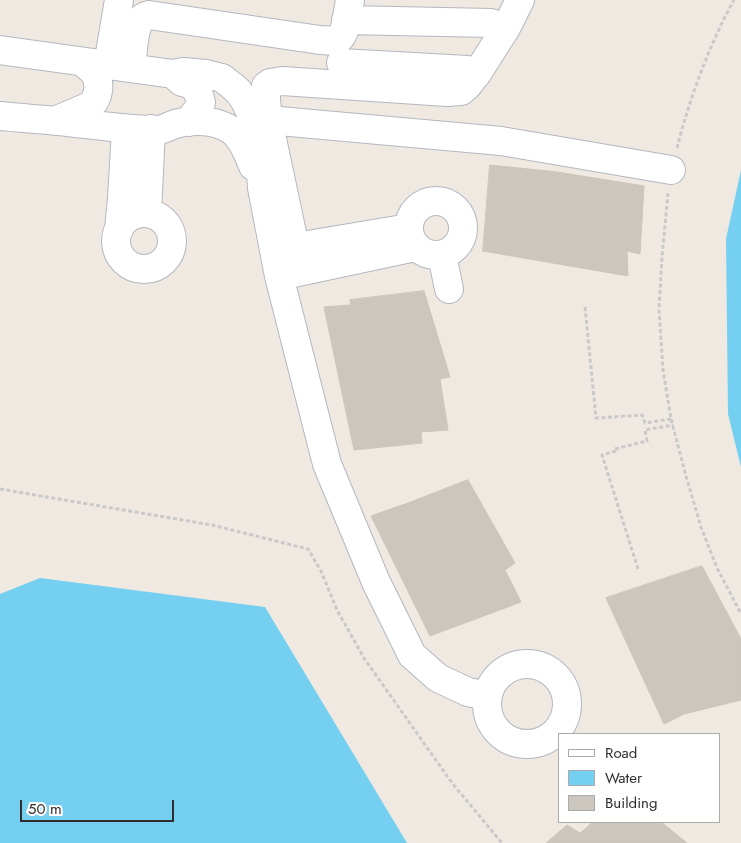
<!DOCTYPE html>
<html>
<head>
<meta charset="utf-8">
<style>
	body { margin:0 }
	#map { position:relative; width:741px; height:843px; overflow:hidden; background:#efe9e1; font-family:Jost,sans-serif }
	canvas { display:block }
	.legend { position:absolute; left:558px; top:733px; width:162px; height:90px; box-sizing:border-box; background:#fff; border:1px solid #ababab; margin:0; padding:6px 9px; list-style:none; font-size:15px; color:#2e2e2e }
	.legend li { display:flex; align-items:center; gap:10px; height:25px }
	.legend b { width:25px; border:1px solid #ababab }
	.scale { position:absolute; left:20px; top:800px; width:154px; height:22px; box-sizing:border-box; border:2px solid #2e2e2e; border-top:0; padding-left:6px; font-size:15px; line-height:18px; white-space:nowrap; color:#2e2e2e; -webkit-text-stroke:4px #fff; paint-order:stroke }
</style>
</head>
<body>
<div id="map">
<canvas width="741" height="843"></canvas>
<ul class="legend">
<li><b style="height:6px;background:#fff"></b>Road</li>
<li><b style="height:14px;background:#75cff0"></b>Water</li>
<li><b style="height:14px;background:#cbc7bf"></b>Building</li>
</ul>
<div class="scale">50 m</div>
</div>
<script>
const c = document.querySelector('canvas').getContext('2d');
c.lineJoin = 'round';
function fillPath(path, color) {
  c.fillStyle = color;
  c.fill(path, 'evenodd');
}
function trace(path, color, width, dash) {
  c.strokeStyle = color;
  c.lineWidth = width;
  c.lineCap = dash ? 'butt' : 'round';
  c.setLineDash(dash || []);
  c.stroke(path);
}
fillPath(new Path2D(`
	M 741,170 L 741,467 L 728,414 L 726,239 Z
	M 40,578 L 265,607 L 407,843 L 0,843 L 0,594 Z`), '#75cff0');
const building = new Path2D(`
	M 490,165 L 557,172 L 644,186 L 640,254 L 627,251 L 628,276 L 483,251 Z
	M 424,291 L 450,377 L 440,379 L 448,430 L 421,432 L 422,443 L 354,450 L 324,307 L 351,305 L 350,300 Z
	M 468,480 L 515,563 L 505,570 L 521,602 L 430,636 L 371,516 L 408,503 Z
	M 702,566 L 741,639 L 741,700 L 684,714 L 664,724 L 606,598 Z
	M 593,822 L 661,822 L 687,843 L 546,843 L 567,825 L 580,833 Z`);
fillPath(building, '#cbc7bf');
trace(building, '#cbc5ba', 1);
const minor = new Path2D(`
	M 346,20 L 491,23 L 506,28
	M 0,50 L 173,74 L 183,72 L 206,74 L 222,78 L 231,85 L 238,91 L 245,101 L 251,114 L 260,157 L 262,188 L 279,276 L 327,464 L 376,582 L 412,655 L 438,678 L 468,692 L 487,696
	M 341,63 L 467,70 L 476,75
	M 108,65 L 119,0
	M 131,68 C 133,56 133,32 139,22 C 141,18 144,16 149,15 L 320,40 C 326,40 334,42 340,38 C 346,33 348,9 350,0
	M 173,74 L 182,82 L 190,84 L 195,88 L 199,95 L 201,102 L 199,108 L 188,122
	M 0,116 C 19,118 38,119 58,121 C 91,124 124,130 157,130 C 164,130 169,126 175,124 C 189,120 208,120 221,125 C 240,131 246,149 253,166
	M 57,120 L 90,106 C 100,97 101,81 93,71 C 90,68 86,65 83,62
	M 268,120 L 501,141 L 671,170
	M409 228a27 27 0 1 1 54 0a27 27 0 1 1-54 0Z
	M 147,213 L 151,129
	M116 241a28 28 0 1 1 56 0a28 28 0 1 1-56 0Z
	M 119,229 L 122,199 L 126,129
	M 295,247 L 268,120 L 266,100 L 266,86 L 270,83 L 282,81 L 447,92 L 461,91 L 468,85 L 478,72 L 506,28 L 520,0
	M 278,250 L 409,228
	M 442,255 L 449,289
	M 279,276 L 415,247
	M487 704a40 40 0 1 1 80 0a40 40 0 1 1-80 0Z`);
trace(minor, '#b4b7c1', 30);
trace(new Path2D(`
	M 677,148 C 689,100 710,43 734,0
	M 668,193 L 662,257 L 659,309 L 663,370 L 671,419 L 686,476 L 701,527 L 717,568 L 741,614
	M 585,307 L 596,418 L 642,415 L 645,423 L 671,419
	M 0,489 L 212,525 L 308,549 L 321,571 L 337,610 L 364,658 L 452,783 L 502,843
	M 638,569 L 602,455 L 616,451 L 615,449 L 647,441 L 645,430 L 673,425`), '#c9c9c9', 3, [4, 2.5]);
trace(minor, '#fff', 28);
</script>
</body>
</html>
